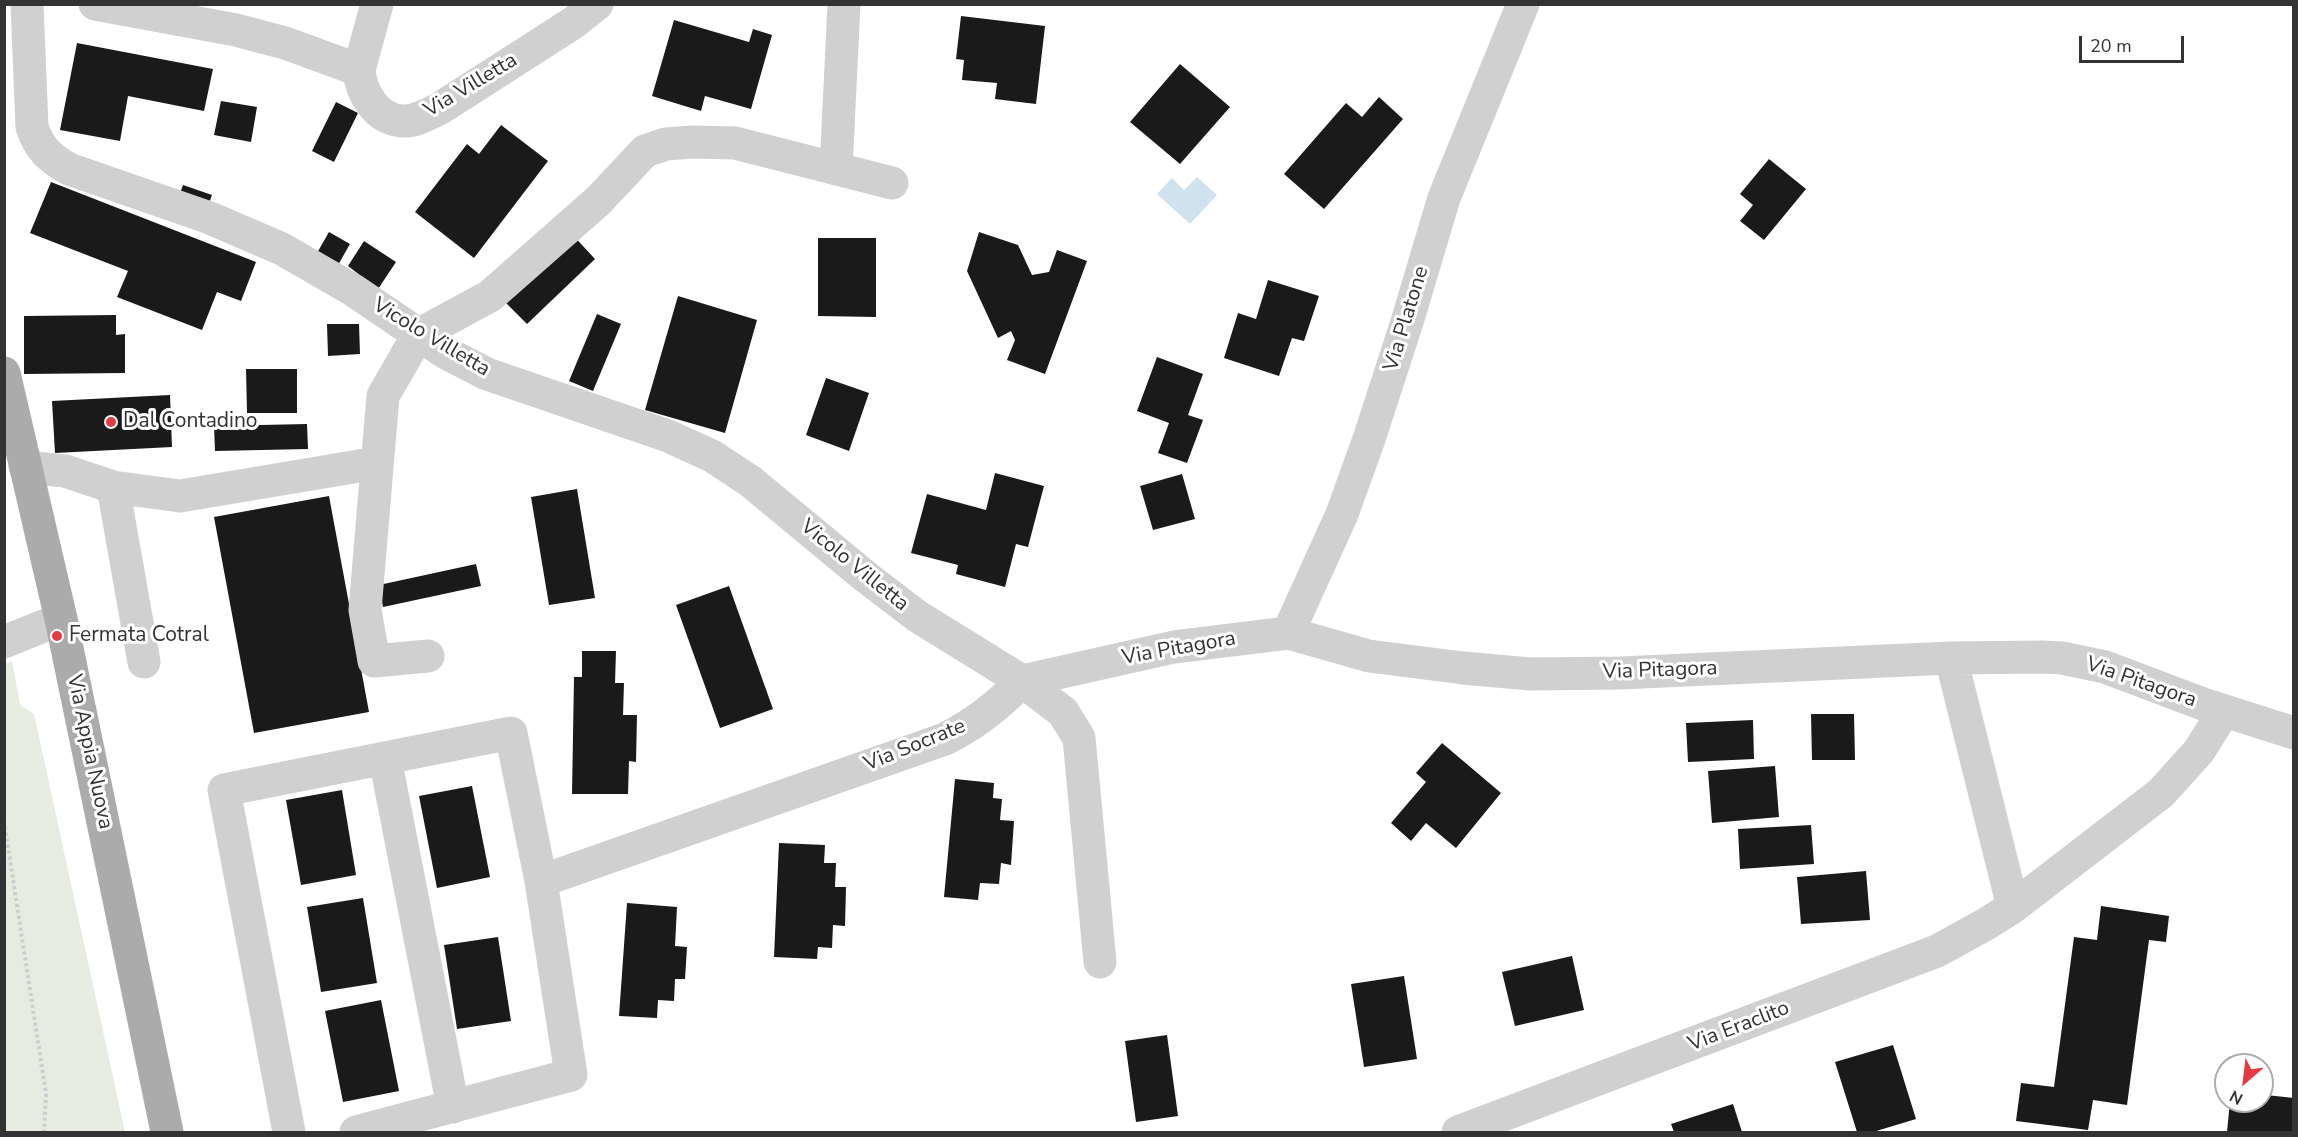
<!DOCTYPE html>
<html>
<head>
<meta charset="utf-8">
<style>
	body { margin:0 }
	#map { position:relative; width:2298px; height:1137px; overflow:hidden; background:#fff; font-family:"Nunito Sans",sans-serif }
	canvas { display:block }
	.frame { position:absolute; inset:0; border:6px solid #333; pointer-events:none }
	.north { position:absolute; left:2214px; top:1053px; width:60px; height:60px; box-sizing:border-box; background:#fff; border:2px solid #adadad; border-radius:50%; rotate:208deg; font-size:16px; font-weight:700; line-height:24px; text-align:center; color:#333 }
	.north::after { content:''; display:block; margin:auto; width:21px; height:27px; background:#e63946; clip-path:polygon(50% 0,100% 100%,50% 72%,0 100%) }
	.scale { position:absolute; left:2079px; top:36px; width:105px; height:27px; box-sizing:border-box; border:3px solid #333; border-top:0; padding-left:8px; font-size:18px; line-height:21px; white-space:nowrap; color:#333; -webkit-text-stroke:4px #fff; paint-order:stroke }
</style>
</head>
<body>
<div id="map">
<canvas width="2298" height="1137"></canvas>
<div class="frame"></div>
<div class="north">N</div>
<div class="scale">20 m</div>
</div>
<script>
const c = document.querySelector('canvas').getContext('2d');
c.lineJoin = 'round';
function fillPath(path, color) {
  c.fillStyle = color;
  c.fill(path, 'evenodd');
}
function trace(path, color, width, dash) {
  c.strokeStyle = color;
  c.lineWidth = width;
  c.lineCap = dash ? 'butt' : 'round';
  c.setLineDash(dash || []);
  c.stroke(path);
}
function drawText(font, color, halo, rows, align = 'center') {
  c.font = font + ' "Nunito Sans",sans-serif';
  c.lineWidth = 6;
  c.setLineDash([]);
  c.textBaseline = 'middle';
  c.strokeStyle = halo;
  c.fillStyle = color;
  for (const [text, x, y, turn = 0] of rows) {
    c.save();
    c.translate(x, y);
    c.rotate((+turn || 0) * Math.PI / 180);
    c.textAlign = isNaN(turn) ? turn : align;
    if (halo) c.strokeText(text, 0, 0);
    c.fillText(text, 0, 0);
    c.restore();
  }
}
fillPath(new Path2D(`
	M 12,661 L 20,705 L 34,714 L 125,1132 L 5,1132 L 4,664 Z`), '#e6ecdf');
fillPath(new Path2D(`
	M 1197,177 L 1217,195 L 1190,224 L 1157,194 L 1172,178 L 1184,190 Z`), '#cfe2ee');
fillPath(new Path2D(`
	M 961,16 L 1045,26 L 1036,104 L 995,99 L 997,83 L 962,80 L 964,60 L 956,59 Z
	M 674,20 L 749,42 L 753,29 L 772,35 L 751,109 L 705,96 L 701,111 L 652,96 Z
	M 77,43 L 213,69 L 204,111 L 128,96 L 120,141 L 60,130 Z
	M 1180,64 L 1230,107 L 1180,164 L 1130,122 Z
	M 1379,97 L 1403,119 L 1324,209 L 1284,174 L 1346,103 L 1362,117 Z
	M 221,101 L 257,107 L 251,142 L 214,135 Z
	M 336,102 L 358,113 L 334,162 L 312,151 Z
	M 501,125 L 548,161 L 474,258 L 415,212 L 467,144 L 479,154 Z
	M 1769,159 L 1806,189 L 1764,240 L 1740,221 L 1753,205 L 1740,194 Z
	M 51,182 L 256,262 L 241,301 L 217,292 L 202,330 L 117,297 L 128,271 L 30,233 Z
	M 183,185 L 212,195 L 207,209 L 178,199 Z
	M 329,232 L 350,244 L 338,265 L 317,253 Z
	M 570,232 L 595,259 L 527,324 L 501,298 Z
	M 979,232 L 1018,245 L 1032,275 L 1049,272 L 1057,250 L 1087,261 L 1045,374 L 1007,360 L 1015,340 L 1011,331 L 998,338 L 967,271 Z
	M 818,238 L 876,238 L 876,317 L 818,316 Z
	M 364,241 L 396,262 L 378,289 L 348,266 Z
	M 1268,280 L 1319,296 L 1304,341 L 1292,338 L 1279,376 L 1224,358 L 1238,313 L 1256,319 Z
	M 678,296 L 757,320 L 725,433 L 645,410 Z
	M 597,314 L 621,324 L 593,391 L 569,381 Z
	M 116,315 L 116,335 L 125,334 L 125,373 L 24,374 L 24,316 Z
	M 327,324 L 359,324 L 360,354 L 328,356 Z
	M 1157,357 L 1203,374 L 1188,415 L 1203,420 L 1187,463 L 1158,453 L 1169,423 L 1137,411 Z
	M 246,369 L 297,369 L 297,413 L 247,413 Z
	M 826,378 L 869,393 L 849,451 L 806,435 Z
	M 170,395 L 172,447 L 55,453 L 52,401 Z
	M 307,424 L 308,449 L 215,451 L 214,426 Z
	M 995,473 L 1044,486 L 1028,547 L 1016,544 L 1005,587 L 956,574 L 958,565 L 911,553 L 927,494 L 986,510 Z
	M 1182,474 L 1195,519 L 1153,530 L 1140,486 Z
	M 577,489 L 595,598 L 549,605 L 531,497 Z
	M 329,496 L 369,712 L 254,733 L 214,517 Z
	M 476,564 L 481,586 L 383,607 L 379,585 Z
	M 729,586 L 773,709 L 720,728 L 676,605 Z
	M 582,651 L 616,651 L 615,683 L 624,683 L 623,715 L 637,715 L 636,762 L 629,761 L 628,794 L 572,794 L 574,677 L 582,677 Z
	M 1811,714 L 1854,714 L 1855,760 L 1812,760 Z
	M 1753,720 L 1754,759 L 1688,762 L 1686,723 Z
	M 1442,743 L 1501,793 L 1456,848 L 1426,823 L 1411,841 L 1391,823 L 1426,782 L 1416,773 Z
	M 1775,766 L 1779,817 L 1712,823 L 1708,771 Z
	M 955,779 L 994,783 L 993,798 L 1002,799 L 1000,820 L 1014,821 L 1011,865 L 1001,863 L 999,884 L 980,883 L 978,900 L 944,897 Z
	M 472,786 L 490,877 L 437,888 L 419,796 Z
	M 342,790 L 356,875 L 301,885 L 286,800 Z
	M 1811,825 L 1814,864 L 1740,869 L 1738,829 Z
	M 779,843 L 825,845 L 824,863 L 836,863 L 835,887 L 846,887 L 845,926 L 833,925 L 832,948 L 818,947 L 817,959 L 774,957 Z
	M 1866,871 L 1870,920 L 1801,924 L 1797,877 Z
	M 363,898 L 377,983 L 321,992 L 307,907 Z
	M 627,903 L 677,907 L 675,946 L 687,947 L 685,979 L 675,979 L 674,1001 L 658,1000 L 657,1018 L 619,1016 Z
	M 2101,906 L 2169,916 L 2166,942 L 2149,940 L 2127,1105 L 2093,1100 L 2088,1130 L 2016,1121 L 2021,1083 L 2054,1087 L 2074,937 L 2097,940 Z
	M 498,937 L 511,1021 L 457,1029 L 444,945 Z
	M 1572,956 L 1584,1010 L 1515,1026 L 1502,972 Z
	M 1404,976 L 1417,1059 L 1364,1067 L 1351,984 Z
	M 381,1000 L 399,1091 L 343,1102 L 325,1011 Z
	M 1167,1035 L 1178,1116 L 1136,1122 L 1125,1041 Z
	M 1893,1045 L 1916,1119 L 1873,1132 L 1857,1132 L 1835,1062 Z
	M 2262,1087 L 2267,1087 L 2266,1095 L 2294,1098 L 2294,1132 L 2227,1132 L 2230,1101 L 2262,1101 Z
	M 1733,1104 L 1742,1132 L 1674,1132 L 1671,1124 Z`), '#1a1a1a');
trace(new Path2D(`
	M 4,821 L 46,1094 L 44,1132`), '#cdcdcd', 4, [3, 3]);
trace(new Path2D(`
	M 27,4 L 32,127 C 39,148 49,158 69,169 L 210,218 L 282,249 L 353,290 L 446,353 L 487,374 L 668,436 L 712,456 L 750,481 L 866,577 L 917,616 L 1022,681 L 1063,712 L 1079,738 L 1100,962
	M 95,4 L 236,30 L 285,43 L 359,70
	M 377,4 L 359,70 C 361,93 376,119 402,121 C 415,122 428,114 439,109 L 573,23 L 597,4
	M 836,169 L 844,4
	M 25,467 L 65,471 L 113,487 L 180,496 L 377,463
	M 113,487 L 144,662
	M 1288,633 L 1342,514 L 1369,439 L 1407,322 L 1444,198 L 1523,4
	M 4,642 L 61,619
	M 428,656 L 374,661 L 365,610 L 383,396 L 418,335 L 490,296 L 598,201 L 645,151 L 666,144 L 692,142 L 735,143 L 892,183
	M 1951,658 L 2013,907 L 2161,793 L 2199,751 L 2224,711
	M 1022,681 L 1174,647 L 1288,633 L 1369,656 L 1463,668 L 1530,674 L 1620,673 L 1951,658 L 2041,657 L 2062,658 L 2105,667 L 2203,704 L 2294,733
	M 385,758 L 453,1107
	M 541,881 L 945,739 C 975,724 999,705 1022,681
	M 289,1132 L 224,790 L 511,733 L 541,881 L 571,1075 L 356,1132
	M 1458,1132 L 1937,951 L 1986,924 L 2013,907`), '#d0d0d0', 33);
trace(new Path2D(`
	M 4,373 L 61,619 L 167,1132`), '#ababab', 33);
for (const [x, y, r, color] of [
	[111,422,6,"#e63946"],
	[57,636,6,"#e63946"]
]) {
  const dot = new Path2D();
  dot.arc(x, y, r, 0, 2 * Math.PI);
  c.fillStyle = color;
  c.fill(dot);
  trace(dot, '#fff', 2);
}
drawText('21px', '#333', '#fff', [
	["Via Villetta",471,86,-31],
	["Via Platone",1407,319,-73],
	["Vicolo Villetta",431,338,31],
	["Vicolo Villetta",854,566,39],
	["Via Pitagora",1179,649,-10],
	["Via Pitagora",1660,671,-2],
	["Via Pitagora",2141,683,19],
	["Via Socrate",915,746,-22],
	["Via Appia Nuova",89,752,78],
	["Via Eraclito",1739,1027,-21]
]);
drawText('21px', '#333', '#fff', [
	["Dal Contadino",123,422],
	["Fermata Cotral",69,636]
], 'left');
</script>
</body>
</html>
